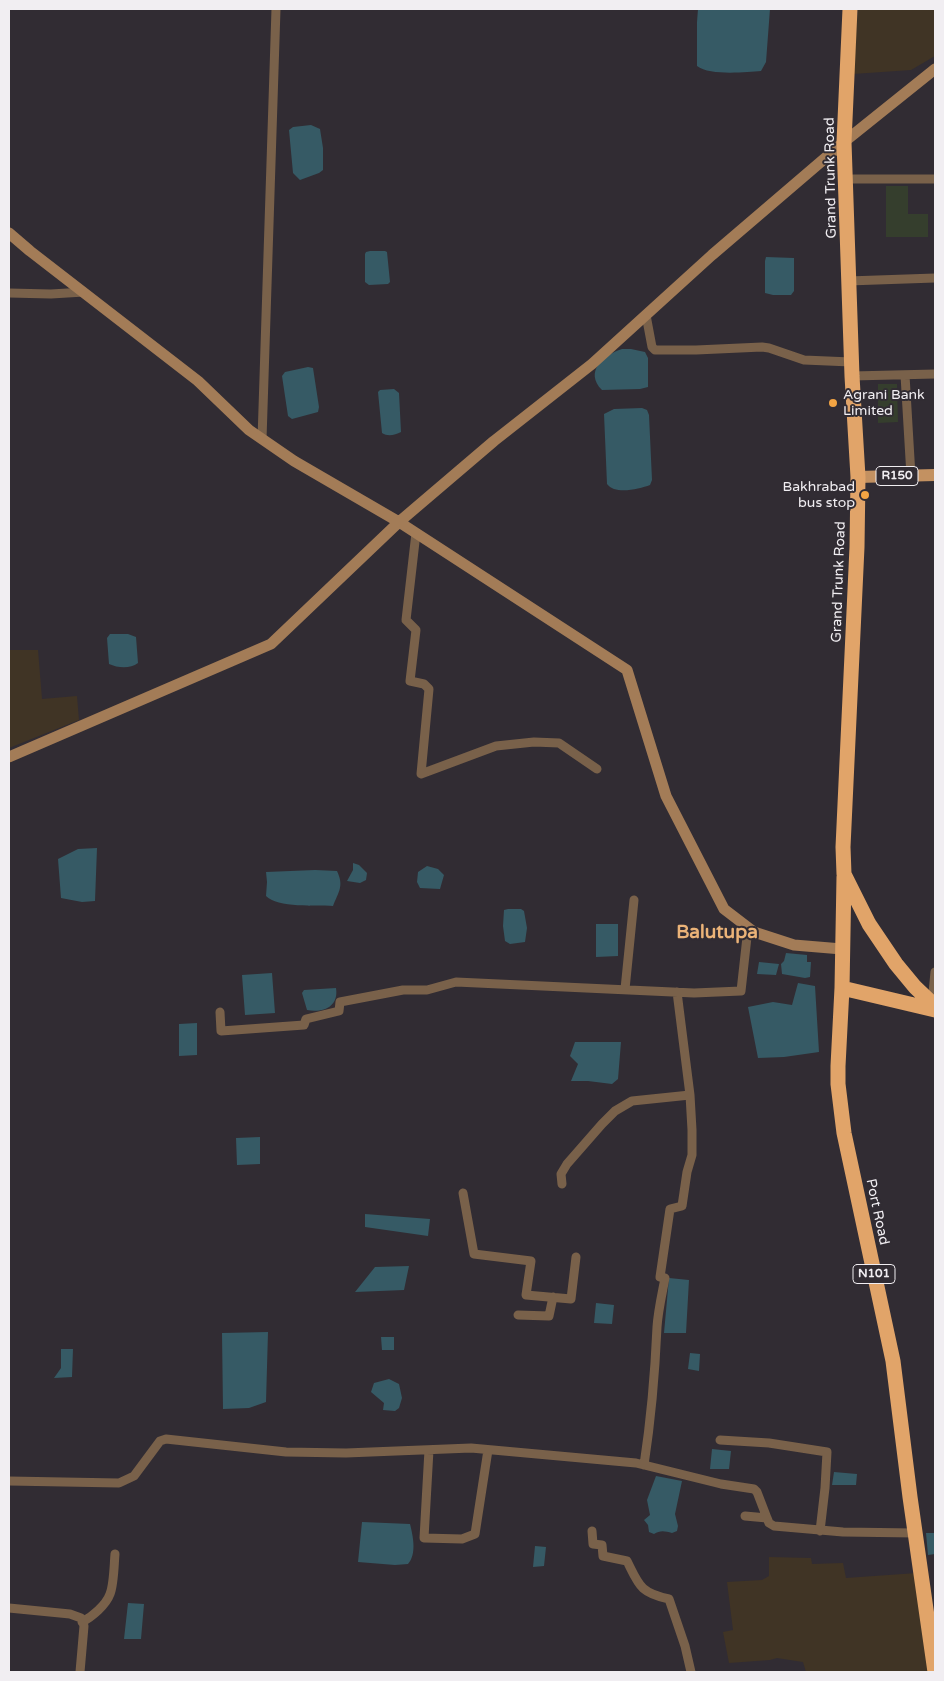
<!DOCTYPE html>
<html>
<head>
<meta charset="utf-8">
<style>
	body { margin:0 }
	#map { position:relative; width:944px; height:1681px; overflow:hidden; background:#312c33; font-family:"Varela Round",sans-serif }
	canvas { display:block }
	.frame { position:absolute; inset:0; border:10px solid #f1eef2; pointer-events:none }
</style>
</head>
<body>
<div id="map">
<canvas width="944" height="1681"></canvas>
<div class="frame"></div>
</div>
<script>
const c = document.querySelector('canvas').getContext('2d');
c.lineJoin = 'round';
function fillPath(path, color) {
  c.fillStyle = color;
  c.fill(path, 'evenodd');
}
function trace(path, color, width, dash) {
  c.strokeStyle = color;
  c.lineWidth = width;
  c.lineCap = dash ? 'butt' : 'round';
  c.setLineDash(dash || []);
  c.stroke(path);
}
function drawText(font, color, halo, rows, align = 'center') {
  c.font = font + ' "Varela Round",sans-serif';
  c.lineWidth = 4;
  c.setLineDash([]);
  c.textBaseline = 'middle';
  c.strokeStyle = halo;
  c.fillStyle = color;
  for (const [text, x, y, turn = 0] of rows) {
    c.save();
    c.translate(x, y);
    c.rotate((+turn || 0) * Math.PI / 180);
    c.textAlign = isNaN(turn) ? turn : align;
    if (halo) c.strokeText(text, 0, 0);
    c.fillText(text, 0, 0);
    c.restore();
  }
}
fillPath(new Path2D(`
	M 858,9 L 935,9 L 935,56 L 911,70 L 853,74 Z
	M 9,650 L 38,650 L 42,699 L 77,696 L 79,720 L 9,748 Z
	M 769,1557 L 811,1558 L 812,1564 L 843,1563 L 846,1578 L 917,1573 L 933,1672 L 806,1672 L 803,1662 L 777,1658 L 770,1660 L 729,1663 L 723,1632 L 733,1630 L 727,1582 L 762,1580 L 769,1576 Z`), '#403425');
fillPath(new Path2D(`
	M 886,186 L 908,186 L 908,214 L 928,214 L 928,237 L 886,237 Z
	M 878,384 L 897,384 L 898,422 L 878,423 Z`), '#353e2d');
fillPath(new Path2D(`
	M 698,9 L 770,9 L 766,62 L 761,71 C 746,72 710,76 697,66 L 697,22 Z
	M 311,125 L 320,129 L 323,148 L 323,170 L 319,173 L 300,180 L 293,173 L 289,130 L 293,127 Z
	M 370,251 L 385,251 L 387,252 L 390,282 L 388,284 L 369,285 L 365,282 L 365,254 L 366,252 Z
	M 766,257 L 794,258 L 794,291 L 791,295 L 773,295 L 765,293 L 765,261 Z
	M 622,349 L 631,349 L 645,352 L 648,358 L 648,387 L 640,389 L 602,390 C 584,372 603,355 622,349 Z
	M 308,367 L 313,368 L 319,407 L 318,412 L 292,419 L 288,416 L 282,376 L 285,372 Z
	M 394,389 L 399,393 L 401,432 C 395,435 388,437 382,433 L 378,392 L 380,390 Z
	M 642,408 L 647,410 L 649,415 L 652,480 L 650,485 C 639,489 615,495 607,484 L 604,414 L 614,409 Z
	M 110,634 L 128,634 L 136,637 L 138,663 C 130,669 118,668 109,664 L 107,638 Z
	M 97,848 L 95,901 L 82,902 L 61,898 L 58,859 L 78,849 Z
	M 353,863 L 359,865 L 367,873 L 366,880 L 360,883 L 347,881 L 353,870 Z
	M 427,866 L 438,869 L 444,875 L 440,889 L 420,888 L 417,882 L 418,872 Z
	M 315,870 L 337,871 C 344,886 339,891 333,906 C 317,905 277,908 266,896 L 267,882 L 266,872 Z
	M 508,909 L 521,909 L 524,911 L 527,928 L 525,942 L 510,944 L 505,941 L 503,926 L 504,910 Z
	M 596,924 L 618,924 L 618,956 L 596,957 Z
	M 786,953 L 807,955 L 807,962 L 811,962 L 810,977 L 805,978 L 782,974 L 781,964 L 784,961 Z
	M 759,962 L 779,964 L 776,975 L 757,974 Z
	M 272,973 L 275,1013 L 245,1015 L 242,975 Z
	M 798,983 L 815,986 L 819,1052 L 784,1057 L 758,1058 L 748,1007 L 773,1002 L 792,1005 Z
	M 336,988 C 339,1007 323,1013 307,1010 L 302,993 L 304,990 Z
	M 197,1023 L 197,1055 L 179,1056 L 179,1024 Z
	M 575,1042 L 621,1042 L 618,1079 L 612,1084 L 588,1081 L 571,1081 L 578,1064 L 570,1056 Z
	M 260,1137 L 260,1164 L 237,1165 L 236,1138 Z
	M 365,1214 L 430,1219 L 428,1236 L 365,1227 Z
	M 409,1266 L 404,1290 L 355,1292 L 375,1267 Z
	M 669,1278 L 689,1280 L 686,1333 L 664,1333 Z
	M 596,1303 L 614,1305 L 612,1324 L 594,1323 Z
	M 268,1332 L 266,1402 L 249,1408 L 223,1409 L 222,1333 Z
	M 381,1337 L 394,1337 L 394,1350 L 382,1350 Z
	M 61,1349 L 73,1349 L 72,1377 L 54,1378 L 61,1368 Z
	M 690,1353 L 700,1354 L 699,1371 L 688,1369 Z
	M 389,1379 L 399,1384 L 402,1398 L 399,1408 L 395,1411 L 383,1410 L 384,1403 L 371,1392 L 374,1383 Z
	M 712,1449 L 731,1451 L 729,1469 L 710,1469 Z
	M 834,1472 L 857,1474 L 856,1485 L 832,1485 Z
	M 656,1476 L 682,1481 L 675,1514 L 678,1526 L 677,1531 L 672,1533 C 665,1531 660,1530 654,1534 L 649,1532 L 648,1525 L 644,1520 L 650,1515 L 647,1500 Z
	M 362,1522 L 410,1524 C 413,1536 417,1554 408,1564 L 395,1565 L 358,1562 Z
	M 926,1533 L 935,1533 L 935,1554 L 928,1555 Z
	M 535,1546 L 546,1547 L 544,1566 L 533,1567 Z
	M 128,1603 L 144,1604 L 141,1639 L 124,1639 Z`), '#365a65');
trace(new Path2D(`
	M 846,179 L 935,179
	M 848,281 L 935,278
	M 9,293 L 51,294 L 84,292
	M 646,315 L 652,347 L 655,350 L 696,350 L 762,347 L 769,348 L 804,360 L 851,362
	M 905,375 L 911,476
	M 852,376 L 935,374
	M 262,439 L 276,9
	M 416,533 L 406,620 L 416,630 L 410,681 L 424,684 L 429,689 L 421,774 L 496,746 L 534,742 L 559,743 L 597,769
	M 625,989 L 634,900
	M 932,1003 L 935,972
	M 220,1012 L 221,1031 L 304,1025 L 306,1019 L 339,1011 L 340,1002 L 403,990 L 427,990 L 456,982 L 694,993 L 741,991 L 748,928
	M 562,1184 L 561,1174 L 567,1164 L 602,1124 L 615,1111 L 632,1101 L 690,1095
	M 463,1193 L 474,1254 L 531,1261 L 526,1295 L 571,1299 L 576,1257
	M 518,1315 L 549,1316 L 553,1297
	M 720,1440 L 769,1443 L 827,1452 L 825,1488 L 820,1531
	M 429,1450 L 424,1538 L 462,1539 L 475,1534 L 488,1450
	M 644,1465 C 651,1419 655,1373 657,1327 C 658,1311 662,1294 665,1278 L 660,1277 L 670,1209 L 682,1206 L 687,1172 L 692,1155 L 692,1130 L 690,1095 L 677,992
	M 9,1481 L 119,1483 L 134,1476 L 160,1441 L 166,1439 L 286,1452 L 346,1453 L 471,1448 L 636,1463 L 721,1484 L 754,1489 L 757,1492 L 767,1518
	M 745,1516 L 767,1518 L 769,1523 L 774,1526 L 843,1532 L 915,1533
	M 592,1531 L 593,1544 L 602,1545 L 603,1556 L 627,1561 C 639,1585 640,1593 669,1599 L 685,1646 L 691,1672
	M 9,1608 L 70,1614 L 81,1618 L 84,1626 L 80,1672
	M 82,1622 C 92,1617 106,1605 110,1594 C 114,1584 114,1565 115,1554`), '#79614a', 9);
trace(new Path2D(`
	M 9,233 L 30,251 L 198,381 L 249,430 L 294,461 L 399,522 L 627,670 L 666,796 L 724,909 L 754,932 L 794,945 L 842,949
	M 9,757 L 271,644 L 399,522 L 494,441 L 592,364 L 712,255 L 844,142 L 935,69`), '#a37c57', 11);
trace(new Path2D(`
	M 858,477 L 935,475`), '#c39161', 12);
trace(new Path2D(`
	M 850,9 L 844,142 L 852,376 L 858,477 L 857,547 L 843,847 L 844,874 L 869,924 L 896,964 L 915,987 L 935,1006
	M 844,877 L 842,988 L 838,1066 L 838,1084 L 844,1133 L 893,1361 L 910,1497 L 935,1672
	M 842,988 L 935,1010`), '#e1a469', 15);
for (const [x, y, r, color] of [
	[833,403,5,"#f3a443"],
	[865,495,5,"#f3a443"]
]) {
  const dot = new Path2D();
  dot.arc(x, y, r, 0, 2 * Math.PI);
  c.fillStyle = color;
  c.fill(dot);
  trace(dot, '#312c33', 2);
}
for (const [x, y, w] of [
	[897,476,42],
	[874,1274,42]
]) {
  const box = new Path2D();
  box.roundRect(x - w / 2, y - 9.5, w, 19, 4);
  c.fillStyle = '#312c33';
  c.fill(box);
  trace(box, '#f1eef2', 1);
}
drawText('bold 12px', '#f1eef2', null, [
	["R150",897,476],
	["N101",874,1274]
]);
drawText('14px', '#f1eef2', '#312c33', [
	["Grand Trunk Road",831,178,-91],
	["Grand Trunk Road",839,582,-88],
	["Port Road",877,1212,78]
]);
drawText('14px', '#f1eef2', '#312c33', [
	["Agrani Bank",843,395],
	["Limited",843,411],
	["Bakhrabad",855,487,"right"],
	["bus stop",855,503,"right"]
], 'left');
drawText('bold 19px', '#ebb378', '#312c33', [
	["Balutupa",717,933]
]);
</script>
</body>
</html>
